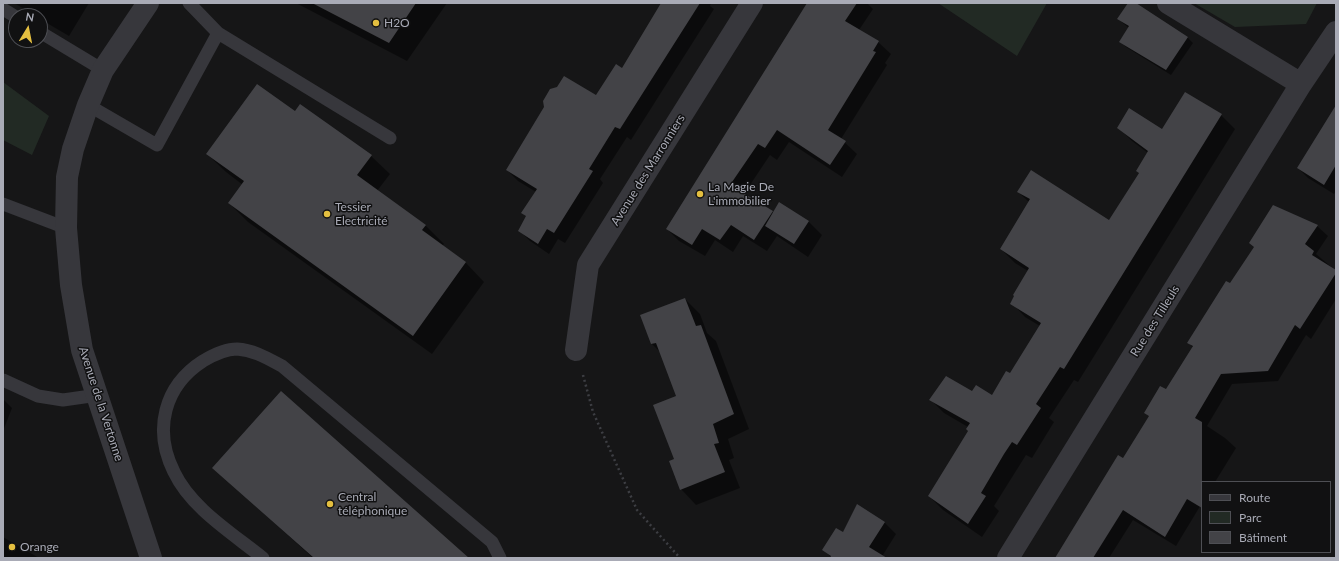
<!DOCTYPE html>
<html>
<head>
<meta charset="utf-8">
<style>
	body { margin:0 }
	#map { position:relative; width:1339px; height:561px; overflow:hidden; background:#161617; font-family:Lato,sans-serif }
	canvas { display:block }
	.frame { position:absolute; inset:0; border:4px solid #a9abb6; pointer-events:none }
	.legend { position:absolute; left:1201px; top:481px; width:130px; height:72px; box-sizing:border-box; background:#111112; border:1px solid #4e4f54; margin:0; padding:5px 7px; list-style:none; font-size:12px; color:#a9abb6 }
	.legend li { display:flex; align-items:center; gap:8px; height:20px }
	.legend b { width:20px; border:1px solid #4e4f54 }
	.north { position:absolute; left:8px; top:8px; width:40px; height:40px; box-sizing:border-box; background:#111112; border:1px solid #4e4f54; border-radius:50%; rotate:10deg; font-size:11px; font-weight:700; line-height:16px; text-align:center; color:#a9abb6 }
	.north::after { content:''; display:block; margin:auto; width:14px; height:18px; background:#e4bf40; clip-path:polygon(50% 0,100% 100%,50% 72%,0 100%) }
</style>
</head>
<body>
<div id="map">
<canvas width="1339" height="561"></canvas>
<div class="frame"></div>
<ul class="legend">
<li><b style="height:5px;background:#37373c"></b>Route</li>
<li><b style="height:11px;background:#222a24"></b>Parc</li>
<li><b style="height:11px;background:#434347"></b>Bâtiment</li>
</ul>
<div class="north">N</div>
</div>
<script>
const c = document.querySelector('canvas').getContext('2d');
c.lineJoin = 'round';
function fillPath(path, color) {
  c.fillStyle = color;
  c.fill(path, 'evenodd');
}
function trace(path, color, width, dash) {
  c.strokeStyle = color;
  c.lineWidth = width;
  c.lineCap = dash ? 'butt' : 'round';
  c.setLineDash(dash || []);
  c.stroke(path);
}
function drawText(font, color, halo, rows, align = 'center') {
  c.font = font + ' Lato,sans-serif';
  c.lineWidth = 3;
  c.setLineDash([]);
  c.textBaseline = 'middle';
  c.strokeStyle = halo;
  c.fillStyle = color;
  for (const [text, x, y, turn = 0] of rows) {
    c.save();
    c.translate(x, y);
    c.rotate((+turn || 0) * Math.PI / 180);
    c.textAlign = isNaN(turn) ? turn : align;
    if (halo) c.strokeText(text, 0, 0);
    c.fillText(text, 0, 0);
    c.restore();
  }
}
fillPath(new Path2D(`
	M 938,3 L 1047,3 L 1017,56 Z
	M 1194,3 L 1317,3 L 1306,24 L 1235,27 Z
	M 3,82 L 49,116 L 32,155 L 3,140 Z`), '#222a24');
fillPath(new Path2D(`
	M 14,3 L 89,3 L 69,36 L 40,19 L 40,16 L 36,16 Z
	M 296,3 L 447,3 L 407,61 Z
	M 663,3 L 711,3 L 710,6 L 714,9 L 631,140 L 627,137 L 600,179 L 603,183 L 565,243 L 558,239 L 549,254 L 530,241 L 519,230 L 527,217 L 523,213 L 536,192 L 518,181 L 507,170 L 596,97 L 622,69 Z
	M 808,3 L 867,3 L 873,9 L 859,30 L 878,42 L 891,54 L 885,63 L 887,65 L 841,139 L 857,154 L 842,177 L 789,142 L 777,160 L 770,155 L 744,194 L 774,213 L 808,221 L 822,235 L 808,257 L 777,236 L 767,251 L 743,236 L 733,252 L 715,240 L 705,256 L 679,241 L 667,229 Z
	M 1129,3 L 1134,3 L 1187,37 L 1193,43 L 1171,75 L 1126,47 L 1120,41 L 1129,28 L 1118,19 Z
	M 1336,107 L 1336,191 L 1334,194 L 1308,178 L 1298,168 Z
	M 295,112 L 371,156 L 390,174 L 377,191 L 425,225 L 444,244 L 442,246 L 466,263 L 484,282 L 432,354 L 248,222 L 229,203 L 243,185 L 226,172 L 207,154 Z
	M 1221,115 L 1235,129 L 1078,382 L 1074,380 L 1049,418 L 1054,422 L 1032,458 L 1026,455 L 994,506 L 999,511 L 982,537 L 943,510 L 929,496 L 969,431 L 968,427 L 944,413 L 931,400 L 972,392 L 992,396 L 1010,375 L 1040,326 L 1025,317 L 1012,303 L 1028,271 L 1015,263 L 1001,249 L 1029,202 L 1018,192 L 1109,221 L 1139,173 L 1148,153 L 1132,141 L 1119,128 L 1163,130 Z
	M 1317,226 L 1328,236 L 1316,254 L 1336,271 L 1336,299 L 1311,339 L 1306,335 L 1278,381 L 1232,384 L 1207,426 L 1225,438 L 1236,448 L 1215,482 L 1202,482 L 1202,503 L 1176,546 L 1133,520 L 1109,558 L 1056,558 L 1123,459 L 1193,348 L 1189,343 L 1231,284 Z
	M 685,299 L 700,314 L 707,333 L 716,341 L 749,429 L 728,439 L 734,458 L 729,460 L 740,488 L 696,505 L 681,489 L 675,460 L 678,396 L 661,353 L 652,344 L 641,315 Z
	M 3,399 L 12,408 L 3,431 Z
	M 214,468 L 466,558 L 313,558 Z
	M 857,505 L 885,523 L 896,534 L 881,558 L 832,558 L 824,550 L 843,533 Z
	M 3,537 L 39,558 L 3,558 Z`), '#0007');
fillPath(new Path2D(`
	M 312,3 L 416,3 L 389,43 Z
	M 661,3 L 700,3 L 620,129 L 615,127 L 589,169 L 593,171 L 554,233 L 547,229 L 538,244 L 518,231 L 526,216 L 521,213 L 537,189 L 506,170 L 544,107 L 543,101 L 550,89 L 557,87 L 564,76 L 596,95 L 616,64 L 622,68 Z
	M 807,3 L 857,3 L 845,21 L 879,41 L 873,51 L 876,52 L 828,130 L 846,141 L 830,165 L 777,130 L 765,148 L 758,144 L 730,185 L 773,211 L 754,240 L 731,225 L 720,240 L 702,229 L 692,245 L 666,229 Z
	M 1128,3 L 1136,3 L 1188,37 L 1166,70 L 1119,42 L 1129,26 L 1117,19 Z
	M 257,84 L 295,111 L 300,104 L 372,155 L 357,175 L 426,225 L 422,230 L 466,262 L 413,336 L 228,203 L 244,181 L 206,154 Z
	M 1185,92 L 1222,114 L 1064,369 L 1060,367 L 1036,404 L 1041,408 L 1017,445 L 1012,442 L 1004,454 L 981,493 L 986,496 L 968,524 L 928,496 L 968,431 L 966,429 L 970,423 L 929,400 L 946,376 L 972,391 L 976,385 L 992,395 L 1006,371 L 1010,373 L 1041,323 L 1010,304 L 1014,296 L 1013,295 L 1029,268 L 1000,249 L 1030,199 L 1017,192 L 1031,170 L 1109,220 L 1139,173 L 1136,171 L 1148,151 L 1117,128 L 1129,108 L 1162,129 Z
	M 1336,105 L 1336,165 L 1324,185 L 1297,168 Z
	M 779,202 L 809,221 L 794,244 L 765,226 Z
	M 1273,205 L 1318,225 L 1305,244 L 1314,251 L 1312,255 L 1336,270 L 1336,273 L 1300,329 L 1295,325 L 1268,371 L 1221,374 L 1195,418 L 1202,422 L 1202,508 L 1187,499 L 1165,537 L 1123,510 L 1093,558 L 1055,558 L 1118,455 L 1123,458 L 1149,416 L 1144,413 L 1160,386 L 1166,389 L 1193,346 L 1187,343 L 1226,281 L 1230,283 L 1254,247 L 1249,243 Z
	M 685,298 L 696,326 L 701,325 L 734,414 L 713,424 L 719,443 L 714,444 L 725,472 L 680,490 L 669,461 L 674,459 L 653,405 L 676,396 L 656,343 L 651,344 L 640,315 Z
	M 281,391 L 469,558 L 314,558 L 212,468 Z
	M 857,504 L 885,522 L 869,547 L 887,558 L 830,558 L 831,556 L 822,550 L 836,528 L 843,532 Z`), '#434347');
trace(new Path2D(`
	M 583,375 L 593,412 L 637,510 L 680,558`), '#3d3e43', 2.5, [2, 3]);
trace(new Path2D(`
	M 3,9 L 16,17
	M 40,32 L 103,70
	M 218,33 L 390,138
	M 88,105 L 157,145 L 218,33 L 189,3
	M 3,204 L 66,228
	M 3,380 L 38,396 L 63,400 L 98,395
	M 263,558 C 232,533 191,508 174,472 C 153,430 164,386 203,361 C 213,355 225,349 237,349 C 254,350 267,358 282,366 L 492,542 L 500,558`), '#37373c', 13);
trace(new Path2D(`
	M 148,3 L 103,70 L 88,105 L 73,149 L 67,177 L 66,228 L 71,285 L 82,350 L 151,558
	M 1168,3 L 1301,84
	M 576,350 L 588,265 L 752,3
	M 1008,558 L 1301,84 L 1336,32`), '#37373c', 22);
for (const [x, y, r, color] of [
	[376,23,4,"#e4bf40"],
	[700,194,4,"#e4bf40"],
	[327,214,4,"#e4bf40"],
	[330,504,4,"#e4bf40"],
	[12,547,4,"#e4bf40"]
]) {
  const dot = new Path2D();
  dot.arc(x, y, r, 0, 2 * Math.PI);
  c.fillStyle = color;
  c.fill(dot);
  trace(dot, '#111112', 1.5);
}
drawText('12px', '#a9abb6', '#111112', [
	["H2O",384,23],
	["La Magie De",708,187],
	["L'immobilier",708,201],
	["Tessier",335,207],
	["Electricité",335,221],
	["Central",338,497],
	["téléphonique",338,511],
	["Orange",20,547]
], 'left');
drawText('12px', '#a9abb6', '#111112', [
	["Avenue des Marronniers",648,170,-58],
	["Rue des Tilleuls",1155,321,-58],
	["Avenue de la Vertonne",101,404,72]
]);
</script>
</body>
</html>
